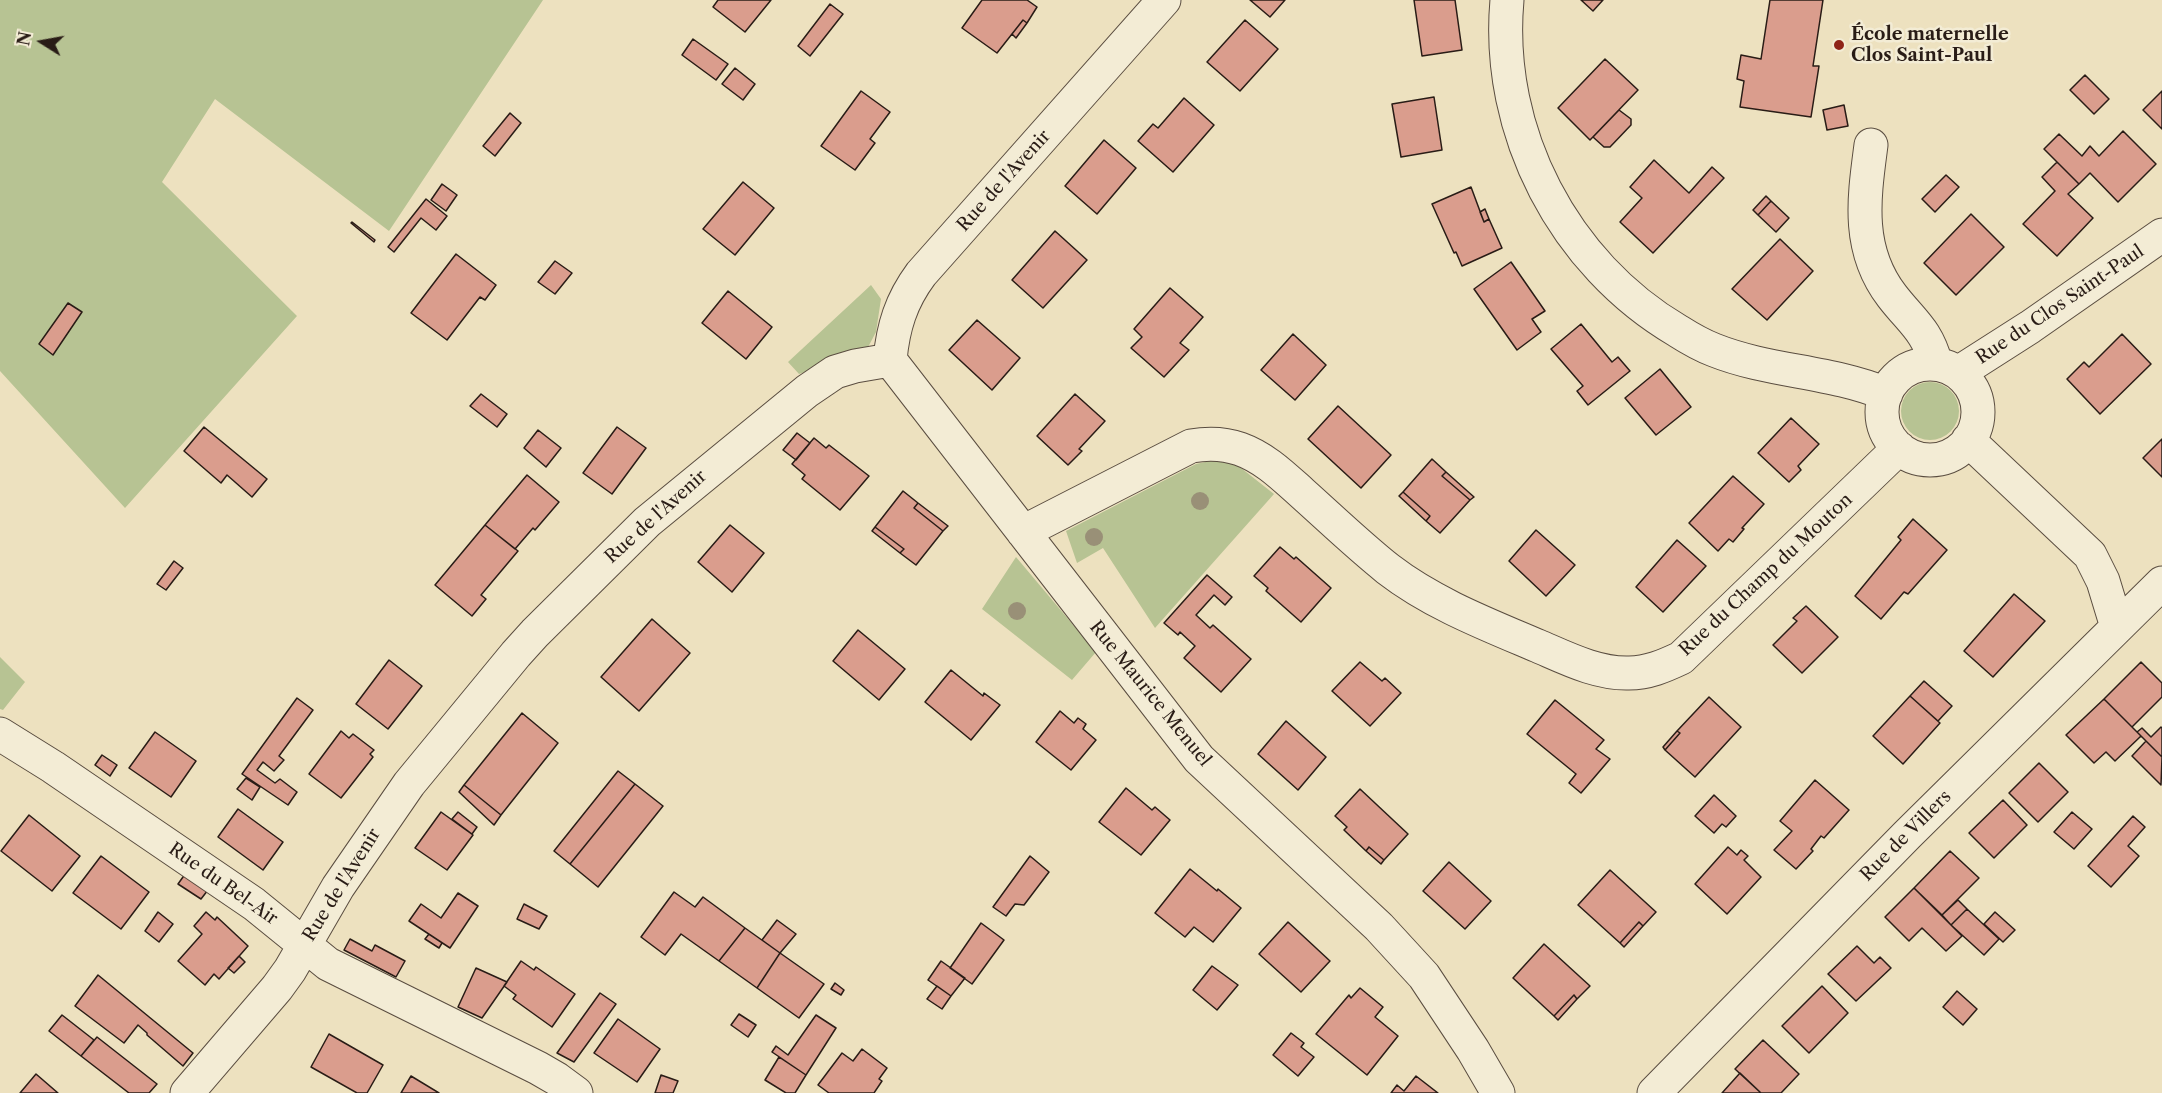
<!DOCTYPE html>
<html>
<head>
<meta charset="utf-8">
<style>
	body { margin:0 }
	#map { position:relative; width:2162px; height:1093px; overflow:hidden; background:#ede1bf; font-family:"Libre Caslon Text",serif }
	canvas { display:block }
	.north { position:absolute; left:12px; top:12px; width:60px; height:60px; -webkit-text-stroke:4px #f3ecd5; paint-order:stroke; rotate:281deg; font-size:16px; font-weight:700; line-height:24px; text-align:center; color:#291c16 }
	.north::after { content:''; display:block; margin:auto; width:21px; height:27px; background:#291c16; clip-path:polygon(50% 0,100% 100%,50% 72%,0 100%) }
</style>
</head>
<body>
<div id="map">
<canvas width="2162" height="1093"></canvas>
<div class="north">N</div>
</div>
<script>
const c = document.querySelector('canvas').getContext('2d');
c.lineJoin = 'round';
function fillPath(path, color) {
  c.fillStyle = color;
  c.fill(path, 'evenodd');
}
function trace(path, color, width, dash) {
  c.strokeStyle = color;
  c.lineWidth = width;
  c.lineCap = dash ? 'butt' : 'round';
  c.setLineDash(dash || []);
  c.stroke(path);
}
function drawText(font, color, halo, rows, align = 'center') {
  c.font = font + ' "Libre Caslon Text",serif';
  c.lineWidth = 5;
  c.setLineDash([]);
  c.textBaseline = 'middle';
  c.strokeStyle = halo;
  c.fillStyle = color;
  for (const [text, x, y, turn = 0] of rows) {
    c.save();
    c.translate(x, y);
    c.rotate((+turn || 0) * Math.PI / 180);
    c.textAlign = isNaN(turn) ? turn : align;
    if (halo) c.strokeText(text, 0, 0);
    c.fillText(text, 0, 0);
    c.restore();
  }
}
fillPath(new Path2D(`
	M 0,0 L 543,0 L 389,231 L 215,99 L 162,182 L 297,316 L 125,508 L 0,371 Z
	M 871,285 L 881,299 L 876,332 L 866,351 L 799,374 L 788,362 Z
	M1901 411a29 29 0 1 1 58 0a29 29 0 1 1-58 0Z
	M 1224,458 L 1241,468 L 1274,494 L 1155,628 L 1103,548 L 1077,563 L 1066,531 L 1196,464 Z
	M 1016,557 L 1096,652 L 1072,680 L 982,609 Z
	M 0,657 L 25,682 L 3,710 L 0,709 Z`), '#b7c393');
const building = new Path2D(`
	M 718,0 L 771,0 L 745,32 L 713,7 Z
	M 982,0 L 1027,0 L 1037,7 L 1027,23 L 1023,20 L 997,53 L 962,28 Z
	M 1250,0 L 1285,0 L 1270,17 Z
	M 1414,0 L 1455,0 L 1462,50 L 1422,56 Z
	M 1581,0 L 1603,0 L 1593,11 Z
	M 1770,0 L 1823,0 L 1813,66 L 1819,66 L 1811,117 L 1740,107 L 1744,81 L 1737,79 L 1741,55 L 1761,59 Z
	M 830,4 L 843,14 L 810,56 L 798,46 Z
	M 1023,20 L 1027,23 L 1016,38 L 1012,34 Z
	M 1245,20 L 1278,49 L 1240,91 L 1207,62 Z
	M 693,39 L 728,64 L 716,80 L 682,55 Z
	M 1605,59 L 1638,90 L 1590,140 L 1558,108 Z
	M 735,68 L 755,84 L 743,100 L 722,84 Z
	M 2085,75 L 2109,99 L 2094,114 L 2070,90 Z
	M 861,91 L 890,112 L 870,139 L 875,143 L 855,170 L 821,146 Z
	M 2162,91 L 2162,129 L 2143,110 Z
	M 1434,97 L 1442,150 L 1401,157 L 1392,104 Z
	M 1184,98 L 1214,125 L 1173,172 L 1138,141 L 1153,124 L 1158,128 Z
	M 1844,105 L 1848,126 L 1827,130 L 1823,110 Z
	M 1619,110 L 1631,119 L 1631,125 L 1610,147 L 1604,147 L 1593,137 Z
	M 510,113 L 521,123 L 495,156 L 483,146 Z
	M 2123,131 L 2156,164 L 2118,202 L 2090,173 L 2079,184 L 2044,149 L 2059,134 L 2082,156 L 2090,146 L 2099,156 Z
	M 1104,140 L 1136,168 L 1097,214 L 1065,186 Z
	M 1654,160 L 1689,193 L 1712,167 L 1724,178 L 1653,253 L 1620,222 L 1642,198 L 1630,187 Z
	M 2057,162 L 2079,184 L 2068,194 L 2093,218 L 2057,256 L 2023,224 L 2055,191 L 2042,177 Z
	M 1946,175 L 1959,187 L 1935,212 L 1922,199 Z
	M 743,182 L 774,208 L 735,255 L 703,229 Z
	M 442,184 L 457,195 L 446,211 L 431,200 Z
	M 1471,187 L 1484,222 L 1489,219 L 1502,248 L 1462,266 L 1456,252 L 1454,253 L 1432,204 Z
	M 1766,196 L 1771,201 L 1758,215 L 1753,210 Z
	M 426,199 L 447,216 L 436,230 L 421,218 L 394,252 L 388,247 Z
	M 1771,201 L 1789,218 L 1776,232 L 1758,215 Z
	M 1485,209 L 1489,219 L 1484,222 L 1480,212 Z
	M 1971,214 L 2004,247 L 1956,295 L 1924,263 Z
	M 352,222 L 375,240 L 374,242 L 351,223 Z
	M 1055,231 L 1087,260 L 1043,308 L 1012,280 Z
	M 1780,239 L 1813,271 L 1767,320 L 1732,289 Z
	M 456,254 L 496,285 L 485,300 L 480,297 L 447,340 L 411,313 Z
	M 555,261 L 572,273 L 555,294 L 538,282 Z
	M 1511,262 L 1545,311 L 1532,319 L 1541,332 L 1517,350 L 1474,289 Z
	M 1170,288 L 1203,317 L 1180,343 L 1189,350 L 1164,377 L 1131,348 L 1142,337 L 1134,329 Z
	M 728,291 L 772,327 L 746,359 L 702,323 Z
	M 68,303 L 82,312 L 53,355 L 39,344 Z
	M 977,320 L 1020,358 L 992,390 L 949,350 Z
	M 1581,324 L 1612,362 L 1618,357 L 1630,371 L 1588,405 L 1577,391 L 1583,386 L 1551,349 Z
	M 1293,334 L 1326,365 L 1295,400 L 1261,370 Z
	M 2122,334 L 2151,364 L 2100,414 L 2067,379 L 2084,362 L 2089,367 Z
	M 1660,369 L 1691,407 L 1656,435 L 1625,398 Z
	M 481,394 L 507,414 L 497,427 L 470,406 Z
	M 1075,394 L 1105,421 L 1079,449 L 1082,451 L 1068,465 L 1037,436 Z
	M 1338,406 L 1391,455 L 1361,488 L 1308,439 Z
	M 1791,418 L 1819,444 L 1798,466 L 1801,470 L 1789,482 L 1758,453 Z
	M 204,427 L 267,479 L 252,497 L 227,475 L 221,483 L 184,451 Z
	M 617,427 L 646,448 L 612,494 L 583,473 Z
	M 538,430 L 561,448 L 546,467 L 524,448 Z
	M 797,433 L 810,443 L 796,460 L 783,450 Z
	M 814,438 L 826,448 L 829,445 L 869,476 L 840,510 L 802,479 L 805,475 L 792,464 Z
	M 2162,439 L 2162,477 L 2143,458 Z
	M 1432,459 L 1446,472 L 1442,476 L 1470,500 L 1440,533 L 1426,521 L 1430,516 L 1403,492 Z
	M 1446,472 L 1474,497 L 1470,500 L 1442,476 Z
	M 527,475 L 559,502 L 535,530 L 533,528 L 515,549 L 485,525 Z
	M 1733,476 L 1764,504 L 1742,528 L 1744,529 L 1733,542 L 1729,539 L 1718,551 L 1689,523 Z
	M 903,491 L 918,503 L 914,508 L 943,531 L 916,565 L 900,553 L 904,549 L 875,527 Z
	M 1403,492 L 1430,516 L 1426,521 L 1399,496 Z
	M 918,503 L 948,526 L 943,531 L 914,508 Z
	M 1913,519 L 1947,550 L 1908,594 L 1904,592 L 1881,619 L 1855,596 L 1901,540 L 1898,537 Z
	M 485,525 L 518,551 L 481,595 L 486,599 L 472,616 L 435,585 Z
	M 730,525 L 764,553 L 732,592 L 698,562 Z
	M 875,527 L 904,549 L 900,553 L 872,531 Z
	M 1536,530 L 1575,565 L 1546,596 L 1509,561 Z
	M 1677,540 L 1706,566 L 1663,612 L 1636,587 Z
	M 1280,547 L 1294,559 L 1296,557 L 1331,588 L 1301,622 L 1266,591 L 1268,588 L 1254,576 Z
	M 174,561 L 183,568 L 166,590 L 157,584 Z
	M 1207,575 L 1232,597 L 1225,605 L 1214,595 L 1196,615 L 1210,628 L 1213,625 L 1251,659 L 1221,692 L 1184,658 L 1195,646 L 1180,632 L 1178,635 L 1164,623 Z
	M 2014,594 L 2045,621 L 1993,677 L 1964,651 Z
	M 1806,606 L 1838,637 L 1802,673 L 1773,645 L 1797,621 L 1793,618 Z
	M 652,619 L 690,653 L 639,711 L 601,677 Z
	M 858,630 L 905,669 L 879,700 L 833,661 Z
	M 389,660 L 422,686 L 388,729 L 356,704 Z
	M 1360,662 L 1382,681 L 1385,678 L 1401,693 L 1370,726 L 1332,691 Z
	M 2141,662 L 2162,683 L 2162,697 L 2132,727 L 2104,699 Z
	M 951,670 L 983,696 L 984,693 L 1000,705 L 971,740 L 925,702 Z
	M 1924,681 L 1952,706 L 1938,721 L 1910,696 Z
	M 1910,696 L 1940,723 L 1903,764 L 1873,736 Z
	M 1709,697 L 1741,727 L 1695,777 L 1665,750 L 1680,733 L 1677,731 Z
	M 297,698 L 313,710 L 279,756 L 284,760 L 274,771 L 263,762 L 257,770 L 275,783 L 280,779 L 297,792 L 288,805 L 242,774 Z
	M 2104,699 L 2141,736 L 2115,761 L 2106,752 L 2094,763 L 2066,735 Z
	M 1555,700 L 1604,740 L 1596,749 L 1610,759 L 1581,793 L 1569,783 L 1576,774 L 1527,734 Z
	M 1060,711 L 1074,723 L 1078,718 L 1086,724 L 1083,729 L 1096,740 L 1071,770 L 1036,742 Z
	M 522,713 L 558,743 L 501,815 L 464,785 Z
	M 1286,721 L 1326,757 L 1298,790 L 1258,754 Z
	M 2161,727 L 2162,728 L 2162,757 L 2137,732 L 2142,728 L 2151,737 Z
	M 341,731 L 349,738 L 353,734 L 374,750 L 370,754 L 373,757 L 341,798 L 309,774 Z
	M 1677,731 L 1680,733 L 1665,750 L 1663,747 Z
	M 155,732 L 196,761 L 171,797 L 129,768 Z
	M 2146,741 L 2162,757 L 2161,785 L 2132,756 Z
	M 102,755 L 117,765 L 110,776 L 95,765 Z
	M 2039,763 L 2068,792 L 2038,822 L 2009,793 Z
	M 618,771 L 635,784 L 570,864 L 554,851 Z
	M 246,778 L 260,787 L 252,800 L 237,789 Z
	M 1815,780 L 1849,810 L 1824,838 L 1821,836 L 1811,849 L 1813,851 L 1796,869 L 1774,850 L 1792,831 L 1780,821 Z
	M 635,784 L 663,806 L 598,887 L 570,864 Z
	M 464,785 L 501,815 L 494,825 L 459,792 Z
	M 1126,788 L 1152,810 L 1155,807 L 1170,820 L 1141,855 L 1099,822 Z
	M 1360,789 L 1408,834 L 1384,860 L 1369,847 L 1366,851 L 1344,830 L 1347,827 L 1335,816 Z
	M 1714,795 L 1736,816 L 1726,827 L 1722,824 L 1714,833 L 1695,816 Z
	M 2003,800 L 2027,825 L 1994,858 L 1969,833 Z
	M 238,809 L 283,842 L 263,870 L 218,837 Z
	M 441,812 L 473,835 L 447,870 L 415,848 Z
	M 458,812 L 477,827 L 472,834 L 452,819 Z
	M 2072,812 L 2092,829 L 2074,849 L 2054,832 Z
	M 29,815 L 80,856 L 52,891 L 1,851 Z
	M 2133,816 L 2145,827 L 2128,846 L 2139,856 L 2111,887 L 2088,866 Z
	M 1369,847 L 1384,860 L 1381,864 L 1366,851 Z
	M 1728,847 L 1737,855 L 1741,850 L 1748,856 L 1744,860 L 1761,877 L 1727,914 L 1695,884 Z
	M 1950,851 L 1979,878 L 1942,915 L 1914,888 Z
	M 101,856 L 149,892 L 121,929 L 73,893 Z
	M 1030,856 L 1049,872 L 1024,905 L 1015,904 L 1006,916 L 993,907 Z
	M 1449,862 L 1491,901 L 1465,929 L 1423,891 Z
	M 1190,869 L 1217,891 L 1218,889 L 1241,908 L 1213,942 L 1194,927 L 1185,937 L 1155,913 Z
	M 188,870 L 211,886 L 201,899 L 178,884 Z
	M 1610,870 L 1656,912 L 1643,926 L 1639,922 L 1620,943 L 1578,905 Z
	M 1914,888 L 1962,936 L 1946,951 L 1922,928 L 1909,941 L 1885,917 Z
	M 674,892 L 695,907 L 703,897 L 745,928 L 719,961 L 681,934 L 665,955 L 641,937 Z
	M 458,893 L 478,906 L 450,948 L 409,921 L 421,904 L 441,918 Z
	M 1958,900 L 1967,909 L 1951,925 L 1942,915 Z
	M 524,904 L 547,916 L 539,929 L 517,919 Z
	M 1967,909 L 1999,939 L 1984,955 L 1951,925 Z
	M 158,912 L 173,924 L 159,942 L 145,931 Z
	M 206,912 L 215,920 L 217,917 L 248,946 L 219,979 L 214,974 L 205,985 L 178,961 L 202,934 L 194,926 Z
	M 1995,912 L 2015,930 L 2003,942 L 1984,924 Z
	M 777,920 L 796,934 L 780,953 L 762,940 Z
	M 1288,922 L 1330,961 L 1301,992 L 1259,954 Z
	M 1639,922 L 1643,926 L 1624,947 L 1620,943 Z
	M 981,923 L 1004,940 L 972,984 L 950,968 Z
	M 745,928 L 780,953 L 757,988 L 719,961 Z
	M 429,934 L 442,943 L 439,948 L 425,939 Z
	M 350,939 L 372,951 L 375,945 L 405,961 L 396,977 L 344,950 Z
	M 1544,944 L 1590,986 L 1577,999 L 1574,995 L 1554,1016 L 1513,978 Z
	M 1857,946 L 1874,963 L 1880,957 L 1891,968 L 1856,1001 L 1828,974 Z
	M 780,953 L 824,984 L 799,1018 L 757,988 Z
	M 239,956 L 245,962 L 234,973 L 228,968 Z
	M 521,961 L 534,970 L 536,967 L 575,994 L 552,1027 L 513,999 L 516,995 L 504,986 Z
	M 941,961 L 965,978 L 951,996 L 928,980 Z
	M 1212,966 L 1238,985 L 1217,1010 L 1193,990 Z
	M 476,968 L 507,982 L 482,1018 L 458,1007 Z
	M 98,975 L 193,1053 L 183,1066 L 147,1035 L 147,1033 L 138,1025 L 124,1043 L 75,1006 Z
	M 835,983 L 844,990 L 841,995 L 831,989 Z
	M 937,986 L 951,996 L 942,1009 L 927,999 Z
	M 1822,986 L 1848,1013 L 1809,1053 L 1782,1026 Z
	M 1360,988 L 1383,1007 L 1375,1017 L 1398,1036 L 1367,1075 L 1316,1034 L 1349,995 L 1351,998 Z
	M 1957,991 L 1977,1009 L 1963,1025 L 1943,1007 Z
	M 600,993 L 616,1004 L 574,1062 L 557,1053 Z
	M 1574,995 L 1577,999 L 1558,1020 L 1554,1016 Z
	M 739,1014 L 756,1025 L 748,1037 L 731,1025 Z
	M 62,1015 L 94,1040 L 81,1056 L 49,1031 Z
	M 816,1015 L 836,1028 L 806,1075 L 772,1052 L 776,1046 L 788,1055 Z
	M 618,1019 L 660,1049 L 637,1082 L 594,1053 Z
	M 1291,1033 L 1304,1043 L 1301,1047 L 1314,1057 L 1298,1076 L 1273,1055 Z
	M 329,1034 L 383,1065 L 367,1093 L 357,1093 L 311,1067 Z
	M 97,1037 L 157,1084 L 149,1093 L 129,1093 L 81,1056 Z
	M 1763,1040 L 1799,1074 L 1781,1093 L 1761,1093 L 1735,1069 Z
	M 862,1049 L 887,1068 L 879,1079 L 882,1081 L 874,1093 L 829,1093 L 818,1085 L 842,1053 L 853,1061 Z
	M 779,1057 L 806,1075 L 795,1093 L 786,1093 L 765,1080 Z
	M 1740,1073 L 1761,1093 L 1722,1093 Z
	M 36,1074 L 58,1093 L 20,1093 Z
	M 661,1075 L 678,1081 L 673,1093 L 655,1093 Z
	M 411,1076 L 439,1093 L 401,1093 Z
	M 1416,1076 L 1438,1093 L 1391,1093 L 1397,1085 L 1404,1091 Z`);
fillPath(building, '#da9d8d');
trace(building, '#291c16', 1.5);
const minor = new Path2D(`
	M 1507,0 C 1495,132 1564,264 1678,331 C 1689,338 1701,345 1714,350 C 1769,372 1831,371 1886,394
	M 1871,145 C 1864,198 1856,249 1892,296 C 1912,322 1927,330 1936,364
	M 890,360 L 1199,759 L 1379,927 L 1424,976 L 1473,1050 L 1498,1093
	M1882 412a48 48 0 1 1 96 0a48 48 0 1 1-96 0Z
	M 1958,373 L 2030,327 L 2162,235
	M 1968,440 L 2090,555 L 2103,581 L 2117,627
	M 1023,532 L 1191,446 C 1208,443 1223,443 1240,449 C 1265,458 1283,476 1302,493 C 1331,519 1358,545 1388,569 C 1432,603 1486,624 1538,646 C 1566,658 1597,674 1629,673 C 1648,673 1664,666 1681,658 L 1899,448
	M 0,734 L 53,767 L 254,904 L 328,964 L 538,1068 L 557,1079 L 576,1093
	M 187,1093 L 277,988 L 290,970 L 338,887 L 409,784 L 516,654 L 535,633 L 647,522 L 807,391 L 835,372 L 855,366 L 890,360 C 893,327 901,301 921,274 L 1164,0
	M 1654,1093 L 1907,835 L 2162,583`);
trace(minor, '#5a4d40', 35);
trace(minor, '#f3ecd5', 33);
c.fillStyle = '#999077';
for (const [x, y] of [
	[1200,501],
	[1094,537],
	[1017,611]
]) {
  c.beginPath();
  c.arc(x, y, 9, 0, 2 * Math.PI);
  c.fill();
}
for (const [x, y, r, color] of [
	[1839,45,6,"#8f2418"]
]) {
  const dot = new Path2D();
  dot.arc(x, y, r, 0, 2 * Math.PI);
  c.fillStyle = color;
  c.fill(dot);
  trace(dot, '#f3ecd5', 2);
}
drawText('bold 18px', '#291c16', '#f3ecd5', [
	["École maternelle",1851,35],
	["Clos Saint-Paul",1851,56]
], 'left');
drawText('18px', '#291c16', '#f3ecd5', [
	["Rue de l'Avenir",1004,181,-48],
	["Rue du Clos Saint-Paul",2060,305,-34],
	["Rue de l'Avenir",656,517,-42],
	["Rue du Champ du Mouton",1766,575,-43],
	["Rue Maurice Menuel",1150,694,51],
	["Rue de Villers",1906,836,-45],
	["Rue du Bel-Air",223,884,35],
	["Rue de l'Avenir",342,885,-58]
]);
</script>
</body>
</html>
